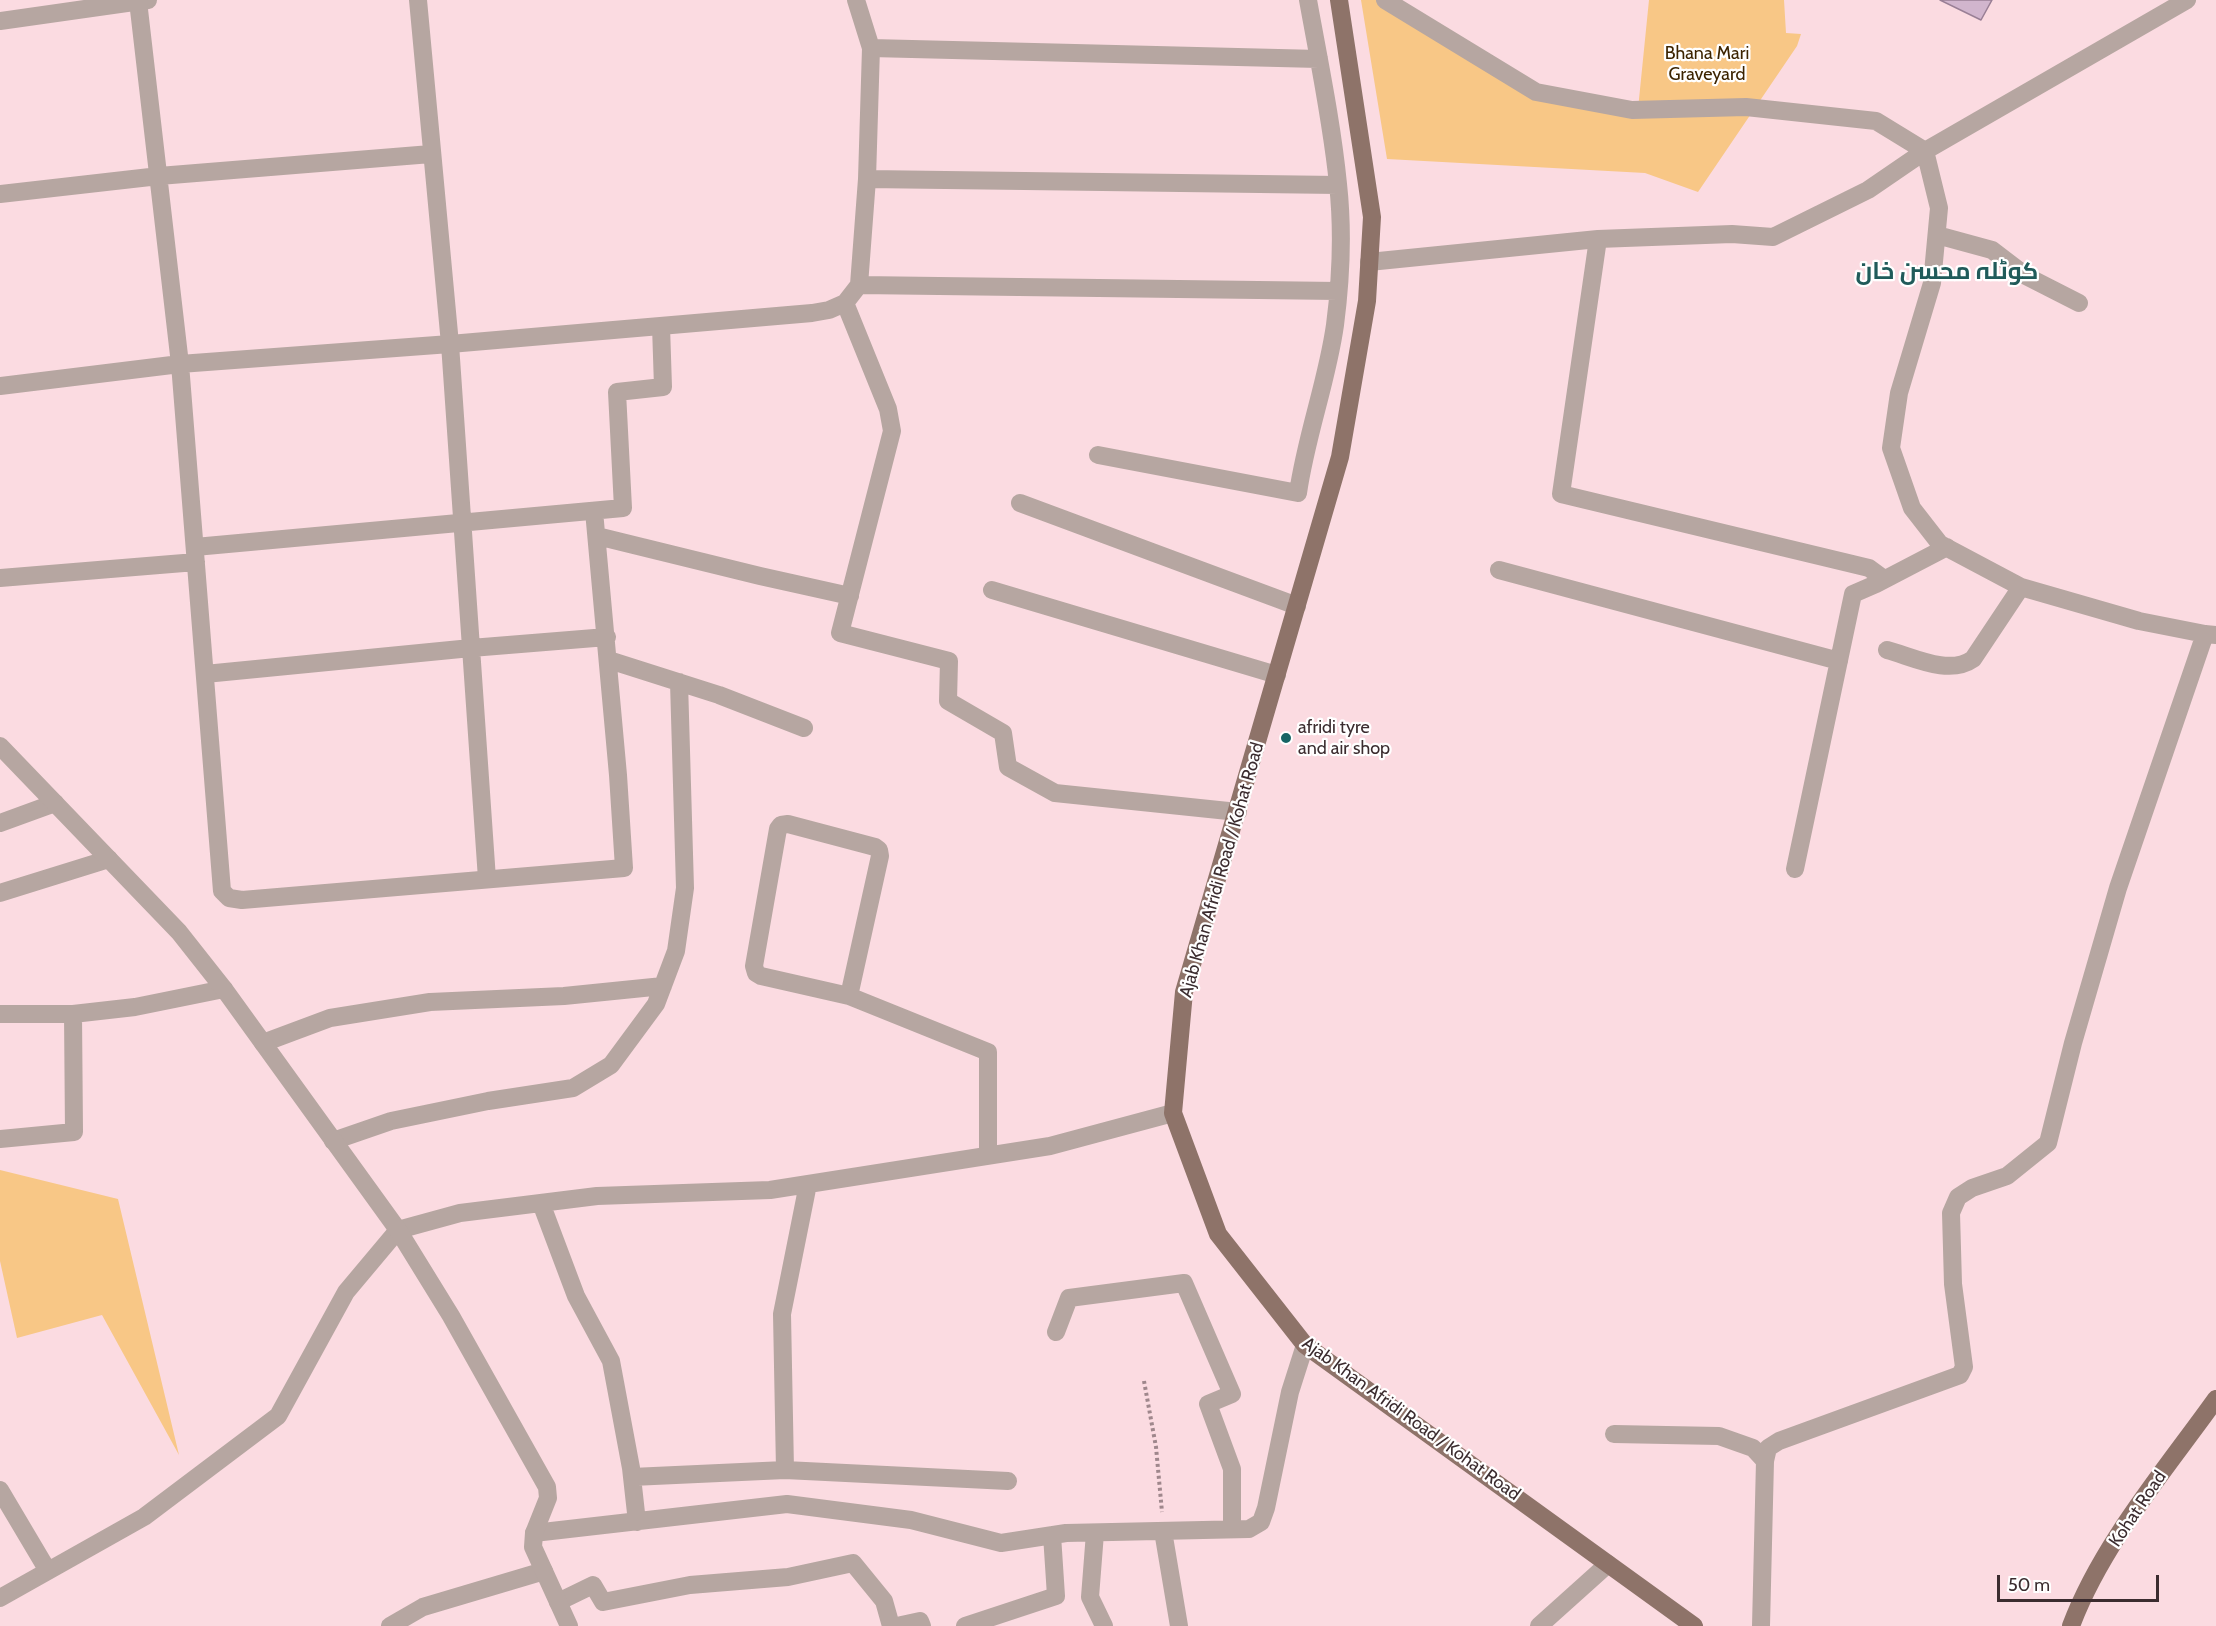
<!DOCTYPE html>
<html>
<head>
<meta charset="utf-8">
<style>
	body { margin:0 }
	#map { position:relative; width:2216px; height:1626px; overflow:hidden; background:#fbdbe1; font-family:Cabin,sans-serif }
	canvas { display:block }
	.scale { position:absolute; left:1997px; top:1575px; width:162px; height:27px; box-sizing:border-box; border:3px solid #3b2c2f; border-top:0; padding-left:8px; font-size:18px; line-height:21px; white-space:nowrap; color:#3b2c2f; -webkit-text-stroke:4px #fff; paint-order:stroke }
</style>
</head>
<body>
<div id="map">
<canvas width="2216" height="1626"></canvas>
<div class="scale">50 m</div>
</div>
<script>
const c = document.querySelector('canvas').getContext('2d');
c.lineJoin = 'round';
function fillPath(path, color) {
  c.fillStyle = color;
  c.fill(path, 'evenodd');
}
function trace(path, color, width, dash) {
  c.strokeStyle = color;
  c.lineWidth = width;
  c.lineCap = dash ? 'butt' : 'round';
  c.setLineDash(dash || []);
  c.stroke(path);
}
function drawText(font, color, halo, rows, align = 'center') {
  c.font = font + ' Cabin,Cairo,sans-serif';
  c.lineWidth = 4.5;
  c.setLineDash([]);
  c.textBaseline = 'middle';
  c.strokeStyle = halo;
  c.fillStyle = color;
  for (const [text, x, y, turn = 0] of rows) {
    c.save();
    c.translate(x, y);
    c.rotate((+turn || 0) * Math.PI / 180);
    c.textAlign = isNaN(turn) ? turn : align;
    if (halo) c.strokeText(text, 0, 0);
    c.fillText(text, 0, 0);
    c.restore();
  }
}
fillPath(new Path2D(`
	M 1361,0 L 1385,0 L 1536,92 L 1638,109 L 1649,0 L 1784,0 L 1786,33 L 1801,34 L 1797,46 L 1698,192 L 1645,173 L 1387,159 Z
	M 0,1170 L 118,1199 L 179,1455 L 102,1315 L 17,1338 L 0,1261 Z`), '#f8c786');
const building = new Path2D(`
	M 1940,0 L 1992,0 L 1981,20 Z`);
fillPath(building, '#d1b5cd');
trace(building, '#997f95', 1.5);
trace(new Path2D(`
	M 1144,1381 L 1156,1447 L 1162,1512`), '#9f878c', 4, [3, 3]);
trace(new Path2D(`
	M 418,0 L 450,344 L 487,879
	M 1385,0 L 1536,92 L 1632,110 L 1746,107 L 1876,121 L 1925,151 L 1939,208 L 1932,283 L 1899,393 L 1891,448 L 1912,508 L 1940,544 L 2021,587 L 2139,621 L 2205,634 L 2216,635
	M 138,1 L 180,364 L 222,891 L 229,898 L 242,900 L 624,868 L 618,775 L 594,511
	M 0,21 L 148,0
	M 871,48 L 1319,59
	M 867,179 L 1338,185
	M 0,194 L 159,176 L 431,154
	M 1937,235 L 1992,250 L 2026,276 L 2079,303
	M 1598,239 L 1561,494 L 1869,568 L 1884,579
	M 1369,262 L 1598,239 L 1732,234 L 1773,237 L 1868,190 L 1925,151 L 2187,0
	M 859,285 L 1338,291
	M 845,303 L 888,409 L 892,431 L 840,633 L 949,661 L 948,701 L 1003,733 L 1008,767 L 1055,793 L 1238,812
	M 0,386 L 180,364 L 450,344 L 812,313 L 829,310 L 845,303 L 859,285 L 867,179 L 871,48 L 856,0
	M 1098,455 L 1298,493 C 1306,436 1327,382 1335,325 C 1341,279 1343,230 1338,184 C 1332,123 1319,61 1308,0
	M 1020,503 L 1297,606
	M 597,536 L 760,576 L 850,596
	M 195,547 L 623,508 L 617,392 L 663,387 L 661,326
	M 1499,570 L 1839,661
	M 0,578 L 196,562
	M 992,590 L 1277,675
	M 1887,650 C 1913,657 1949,676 1973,659 L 2021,587
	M 609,660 L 719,695 L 804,728
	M 205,674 L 471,648 L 607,637
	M 0,823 L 55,803
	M 1795,869 L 1853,594 L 1876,584 L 1947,547
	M 0,893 L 109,859
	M 849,996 L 761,976 L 756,973 L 754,966 L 778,829 L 781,825 L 788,824 L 875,847 L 879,850 L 880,856 L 849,996 L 988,1052 L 988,1156
	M 0,1014 L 73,1014 L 135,1007 L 224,989
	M 263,1043 L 330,1018 L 430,1002 L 564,996 L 663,986
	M 0,1139 L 74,1132 L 73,1014
	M 333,1141 L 391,1121 L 488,1101 L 573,1088 L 611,1065 L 656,1004 L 676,951 L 685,888 L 679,682
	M 808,1184 L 782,1314 L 785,1470 L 1008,1481
	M 541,1203 L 576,1296 L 611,1361 L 631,1468 L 637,1522
	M 1056,1332 L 1069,1298 L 1184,1283 L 1232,1394 L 1208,1404 L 1232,1469 L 1232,1529
	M 1614,1434 L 1719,1436 L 1753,1448 L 1765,1461
	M 632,1477 L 785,1470
	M 0,1490 L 48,1571
	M 1163,1531 L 1179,1626
	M 534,1533 L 787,1504 L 911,1520 L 1001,1543 L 1066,1533 L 1249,1529 L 1261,1522 L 1266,1508 L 1290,1392 L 1305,1345
	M 1095,1533 L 1090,1597 L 1104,1626
	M 0,1598 L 144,1517 L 278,1416 L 346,1292 L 398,1230 L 460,1213 L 597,1196 L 770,1190 L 1050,1146 L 1173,1113
	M 558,1602 L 593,1585 L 603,1602 L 690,1585 L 788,1577 L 853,1563 L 884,1601 L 891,1626
	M 390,1626 L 423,1607 L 544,1571
	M 897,1626 L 920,1621 L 922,1626
	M 965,1626 L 1056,1596 L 1052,1535
	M 1539,1626 L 1608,1564
	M 1761,1626 L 1765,1461 L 1768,1448 L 1779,1441 L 1960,1375 L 1964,1367 L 1953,1284 L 1951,1213 L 1958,1197 L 1972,1188 L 2007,1176 L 2048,1143 L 2073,1043 L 2118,888 L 2205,634`), '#b6a6a1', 18);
trace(new Path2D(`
	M 0,746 L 179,932 L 224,989 L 398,1230 L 451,1316 L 547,1487 L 548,1498 L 534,1533 L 533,1547 L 569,1626`), '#b6a6a1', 18);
trace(new Path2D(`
	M 1339,0 L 1372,217 L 1367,301 L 1340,457 L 1184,992 L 1173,1113 L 1218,1234 L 1305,1345 L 1694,1626
	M 2071,1626 C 2101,1545 2166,1469 2216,1399`), '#8e7369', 18);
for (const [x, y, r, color] of [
	[1286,738,6,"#176565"]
]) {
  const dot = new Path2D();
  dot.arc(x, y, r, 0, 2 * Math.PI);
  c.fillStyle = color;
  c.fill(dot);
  trace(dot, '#fff', 2);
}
drawText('18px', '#3c2400', '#fff', [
	["Bhana Mari",1707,54],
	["Graveyard",1707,75]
]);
drawText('18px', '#3b2c2f', '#fff', [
	["afridi tyre",1298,728],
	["and air shop",1298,749]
], 'left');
drawText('18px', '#3b2c2f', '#fff', [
	["Ajab Khan Afridi Road / Kohat Road",1222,870,-74],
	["Ajab Khan Afridi Road / Kohat Road",1411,1419,36],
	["Kohat Road",2138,1509,-56]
]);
drawText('bold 24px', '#205b5a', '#fff', [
	["کوٹلہ محسن خان",1947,272]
]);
</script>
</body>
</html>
